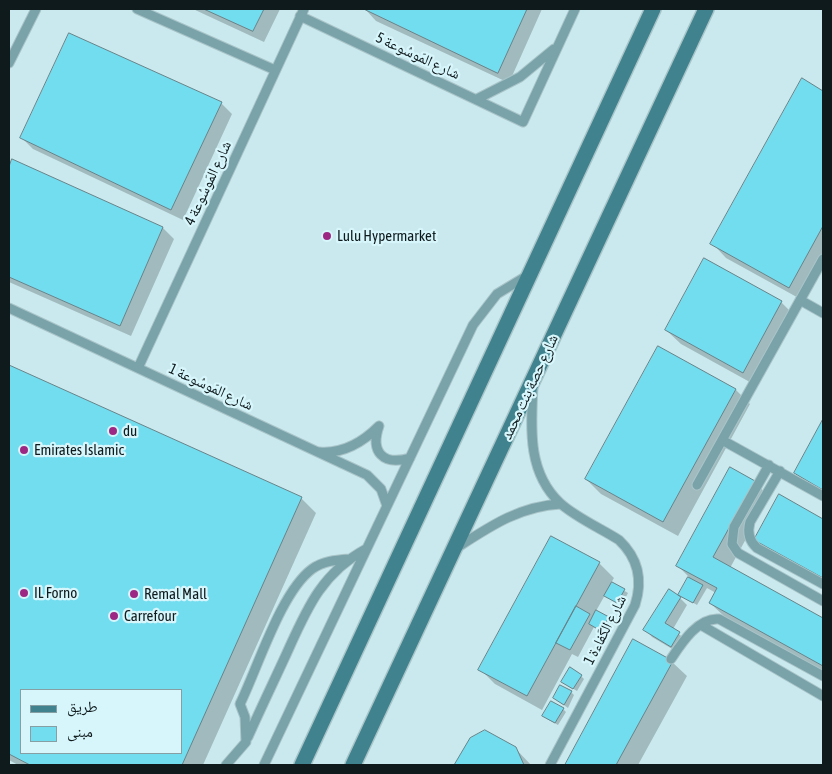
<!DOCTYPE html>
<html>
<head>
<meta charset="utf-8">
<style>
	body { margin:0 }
	#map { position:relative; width:832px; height:774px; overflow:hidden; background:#cae9ee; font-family:"Asap Condensed","Noto Naskh Arabic",sans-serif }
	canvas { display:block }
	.frame { position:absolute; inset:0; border:10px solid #0f1a1c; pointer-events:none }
	.legend { position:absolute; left:20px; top:689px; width:162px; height:65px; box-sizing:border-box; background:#d7f6fc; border:1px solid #879ea2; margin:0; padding:6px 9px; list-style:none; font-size:15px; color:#0f1a1c }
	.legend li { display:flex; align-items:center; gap:10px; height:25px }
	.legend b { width:25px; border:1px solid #879ea2 }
</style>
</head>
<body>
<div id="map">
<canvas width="832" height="774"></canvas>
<div class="frame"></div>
<ul class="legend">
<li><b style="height:6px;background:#40828d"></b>طريق</li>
<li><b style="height:14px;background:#72ddef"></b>مبنى</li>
</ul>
</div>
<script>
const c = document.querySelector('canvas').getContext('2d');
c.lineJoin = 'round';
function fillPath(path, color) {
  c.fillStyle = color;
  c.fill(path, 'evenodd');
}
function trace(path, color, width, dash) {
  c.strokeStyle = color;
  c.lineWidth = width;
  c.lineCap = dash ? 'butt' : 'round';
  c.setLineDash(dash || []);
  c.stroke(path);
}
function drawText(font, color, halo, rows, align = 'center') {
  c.font = font + ' "Asap Condensed","Noto Naskh Arabic",sans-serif';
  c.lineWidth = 4.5;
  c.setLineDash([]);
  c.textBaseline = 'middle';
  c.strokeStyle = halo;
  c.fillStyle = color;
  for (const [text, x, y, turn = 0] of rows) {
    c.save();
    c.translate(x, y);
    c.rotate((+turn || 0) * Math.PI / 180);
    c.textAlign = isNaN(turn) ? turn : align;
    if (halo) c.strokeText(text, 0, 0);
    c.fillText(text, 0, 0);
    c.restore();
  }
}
fillPath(new Path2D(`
	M 193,9 L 280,9 L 264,42 Z
	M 365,9 L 542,9 L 509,83 L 376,21 Z
	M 802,80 L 823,92 L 823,267 L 804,301 L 726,258 L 712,243 Z
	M 221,103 L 232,114 L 183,220 L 33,149 L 22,138 Z
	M 13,161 L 163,228 L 174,239 L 131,336 L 9,282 L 9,170 Z
	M 781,302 L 796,317 L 757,386 L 681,344 L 666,330 Z
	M 9,366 L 301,498 L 316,513 L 203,765 L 18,765 L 9,760 ZM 21,690 L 181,690 L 181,753 L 21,753 Z
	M 736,390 L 750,404 L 678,536 L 601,494 L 586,479 Z
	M 823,421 L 823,495 L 810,488 L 795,473 Z
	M 755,482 L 769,497 L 730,568 L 823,619 L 823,671 L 725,617 L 710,603 L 716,593 L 707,588 L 697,605 L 680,595 L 689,577 L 678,566 Z
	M 779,496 L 823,521 L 823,584 L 770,554 L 755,539 Z
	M 599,563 L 614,578 L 611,583 L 628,593 L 621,606 L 605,595 L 596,611 L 612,622 L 605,634 L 594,627 L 578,657 L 572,654 L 542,710 L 495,684 L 480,669 Z
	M 680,598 L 687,605 L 673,629 L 687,641 L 679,653 L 652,637 L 645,629 Z
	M 634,641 L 672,662 L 687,676 L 638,765 L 566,765 Z
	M 581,676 L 584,679 L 577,691 L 562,682 Z
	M 571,692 L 574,695 L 568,708 L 554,698 Z
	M 563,709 L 566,712 L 558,725 L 547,719 Z
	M 471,738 L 515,748 L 531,765 L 456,765 Z`), '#0003');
const building = new Path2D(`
	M 204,9 L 264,9 L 253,31 Z
	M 364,9 L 527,9 L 498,73 Z
	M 69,33 L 222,102 L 171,210 L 20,138 Z
	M 802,78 L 823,91 L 823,226 L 789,288 L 710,244 Z
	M 12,159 L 163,227 L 120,326 L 9,277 L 9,167 Z
	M 704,258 L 782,301 L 743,373 L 665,330 Z
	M 658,346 L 736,389 L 663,522 L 585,479 Z
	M 9,365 L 302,497 L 182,765 L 30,765 L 9,754 ZM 21,690 L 181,690 L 181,753 L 21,753 Z
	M 823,419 L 823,490 L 794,473 Z
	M 730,467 L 755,481 L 713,557 L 823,618 L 823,666 L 709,603 L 717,588 L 676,566 Z
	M 779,494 L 823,519 L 823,578 L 754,540 Z
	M 551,536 L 600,562 L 527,696 L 478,670 Z
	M 688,577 L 703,585 L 693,603 L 678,595 Z
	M 612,582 L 625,589 L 617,603 L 604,596 Z
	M 669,589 L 681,597 L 665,623 L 680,632 L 671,647 L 643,630 Z
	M 576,606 L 590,614 L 570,650 L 556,643 Z
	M 596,610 L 609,617 L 601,631 L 589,624 Z
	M 633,639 L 673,661 L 616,765 L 565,765 Z
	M 570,667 L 582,675 L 573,689 L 561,682 Z
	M 560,685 L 572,691 L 564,705 L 553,698 Z
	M 551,701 L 564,708 L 555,723 L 542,716 Z
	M 485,730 L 516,747 L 524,765 L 454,765 L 470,738 Z`);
fillPath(building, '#72ddef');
trace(building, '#678389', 1);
const lane = new Path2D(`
	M 137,9 L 275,70
	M 300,16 L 523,122 L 575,9
	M 9,63 L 36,9
	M 477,99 L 520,77 L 554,49
	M 800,300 L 823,313
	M 9,308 L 367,475 L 381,489 L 387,506
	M 138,368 L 304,9
	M 533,386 C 531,428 527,472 560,503 C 575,517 602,529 619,540 C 638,558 643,580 635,605 L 550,765
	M 379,426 C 370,452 383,466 410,458
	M 722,440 L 823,496
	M 319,452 C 342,454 363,442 379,426
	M 769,465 L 734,527 L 732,544 L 738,553 L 823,601
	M 780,471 L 750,522 C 747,533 749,541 757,548 L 823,584
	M 697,485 L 823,259
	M 455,549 C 489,527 519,506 561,504
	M 701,625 L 823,696
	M 671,659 C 681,644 698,617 719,619 L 823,676
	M 248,737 C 260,710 273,683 285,657 C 306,611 320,574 366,549
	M 226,765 L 246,742 L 245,717 L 240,704 C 258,667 281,592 312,569 C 323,561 336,560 349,559
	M 264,765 L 473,325 L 497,294 L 530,274`);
const secondary = new Path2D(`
	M 302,765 L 653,9
	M 353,765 L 706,9`);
trace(lane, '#a8c4c8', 11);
trace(secondary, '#a8c4c8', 18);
trace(lane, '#79a2a9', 9);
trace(secondary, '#40828d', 15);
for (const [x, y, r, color] of [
	[327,236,5,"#9c2884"],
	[113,431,5,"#9c2884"],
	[24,450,5,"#9c2884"],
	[24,593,5,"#9c2884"],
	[134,594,5,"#9c2884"],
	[114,616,5,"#9c2884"]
]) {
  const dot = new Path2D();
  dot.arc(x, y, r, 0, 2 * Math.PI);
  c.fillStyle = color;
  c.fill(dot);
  trace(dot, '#d7f6fc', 2);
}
drawText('15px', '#0f1a1c', '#d7f6fc', [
	["شارع المَوسُوعة 5",418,56,25],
	["شارع المَوسُوعة 4",208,183,-65],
	["شارع المَوسُوعة 1",211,387,25],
	["شارع حصة بنت محمد",530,387,-65],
	["شارع الكَفاءة 1",605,630,-63]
]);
drawText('15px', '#0f1a1c', '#d7f6fc', [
	["Lulu Hypermarket",337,236],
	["du",123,431],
	["Emirates Islamic",34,450],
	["IL Forno",34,593],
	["Remal Mall",144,594],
	["Carrefour",124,616]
], 'left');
</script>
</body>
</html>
